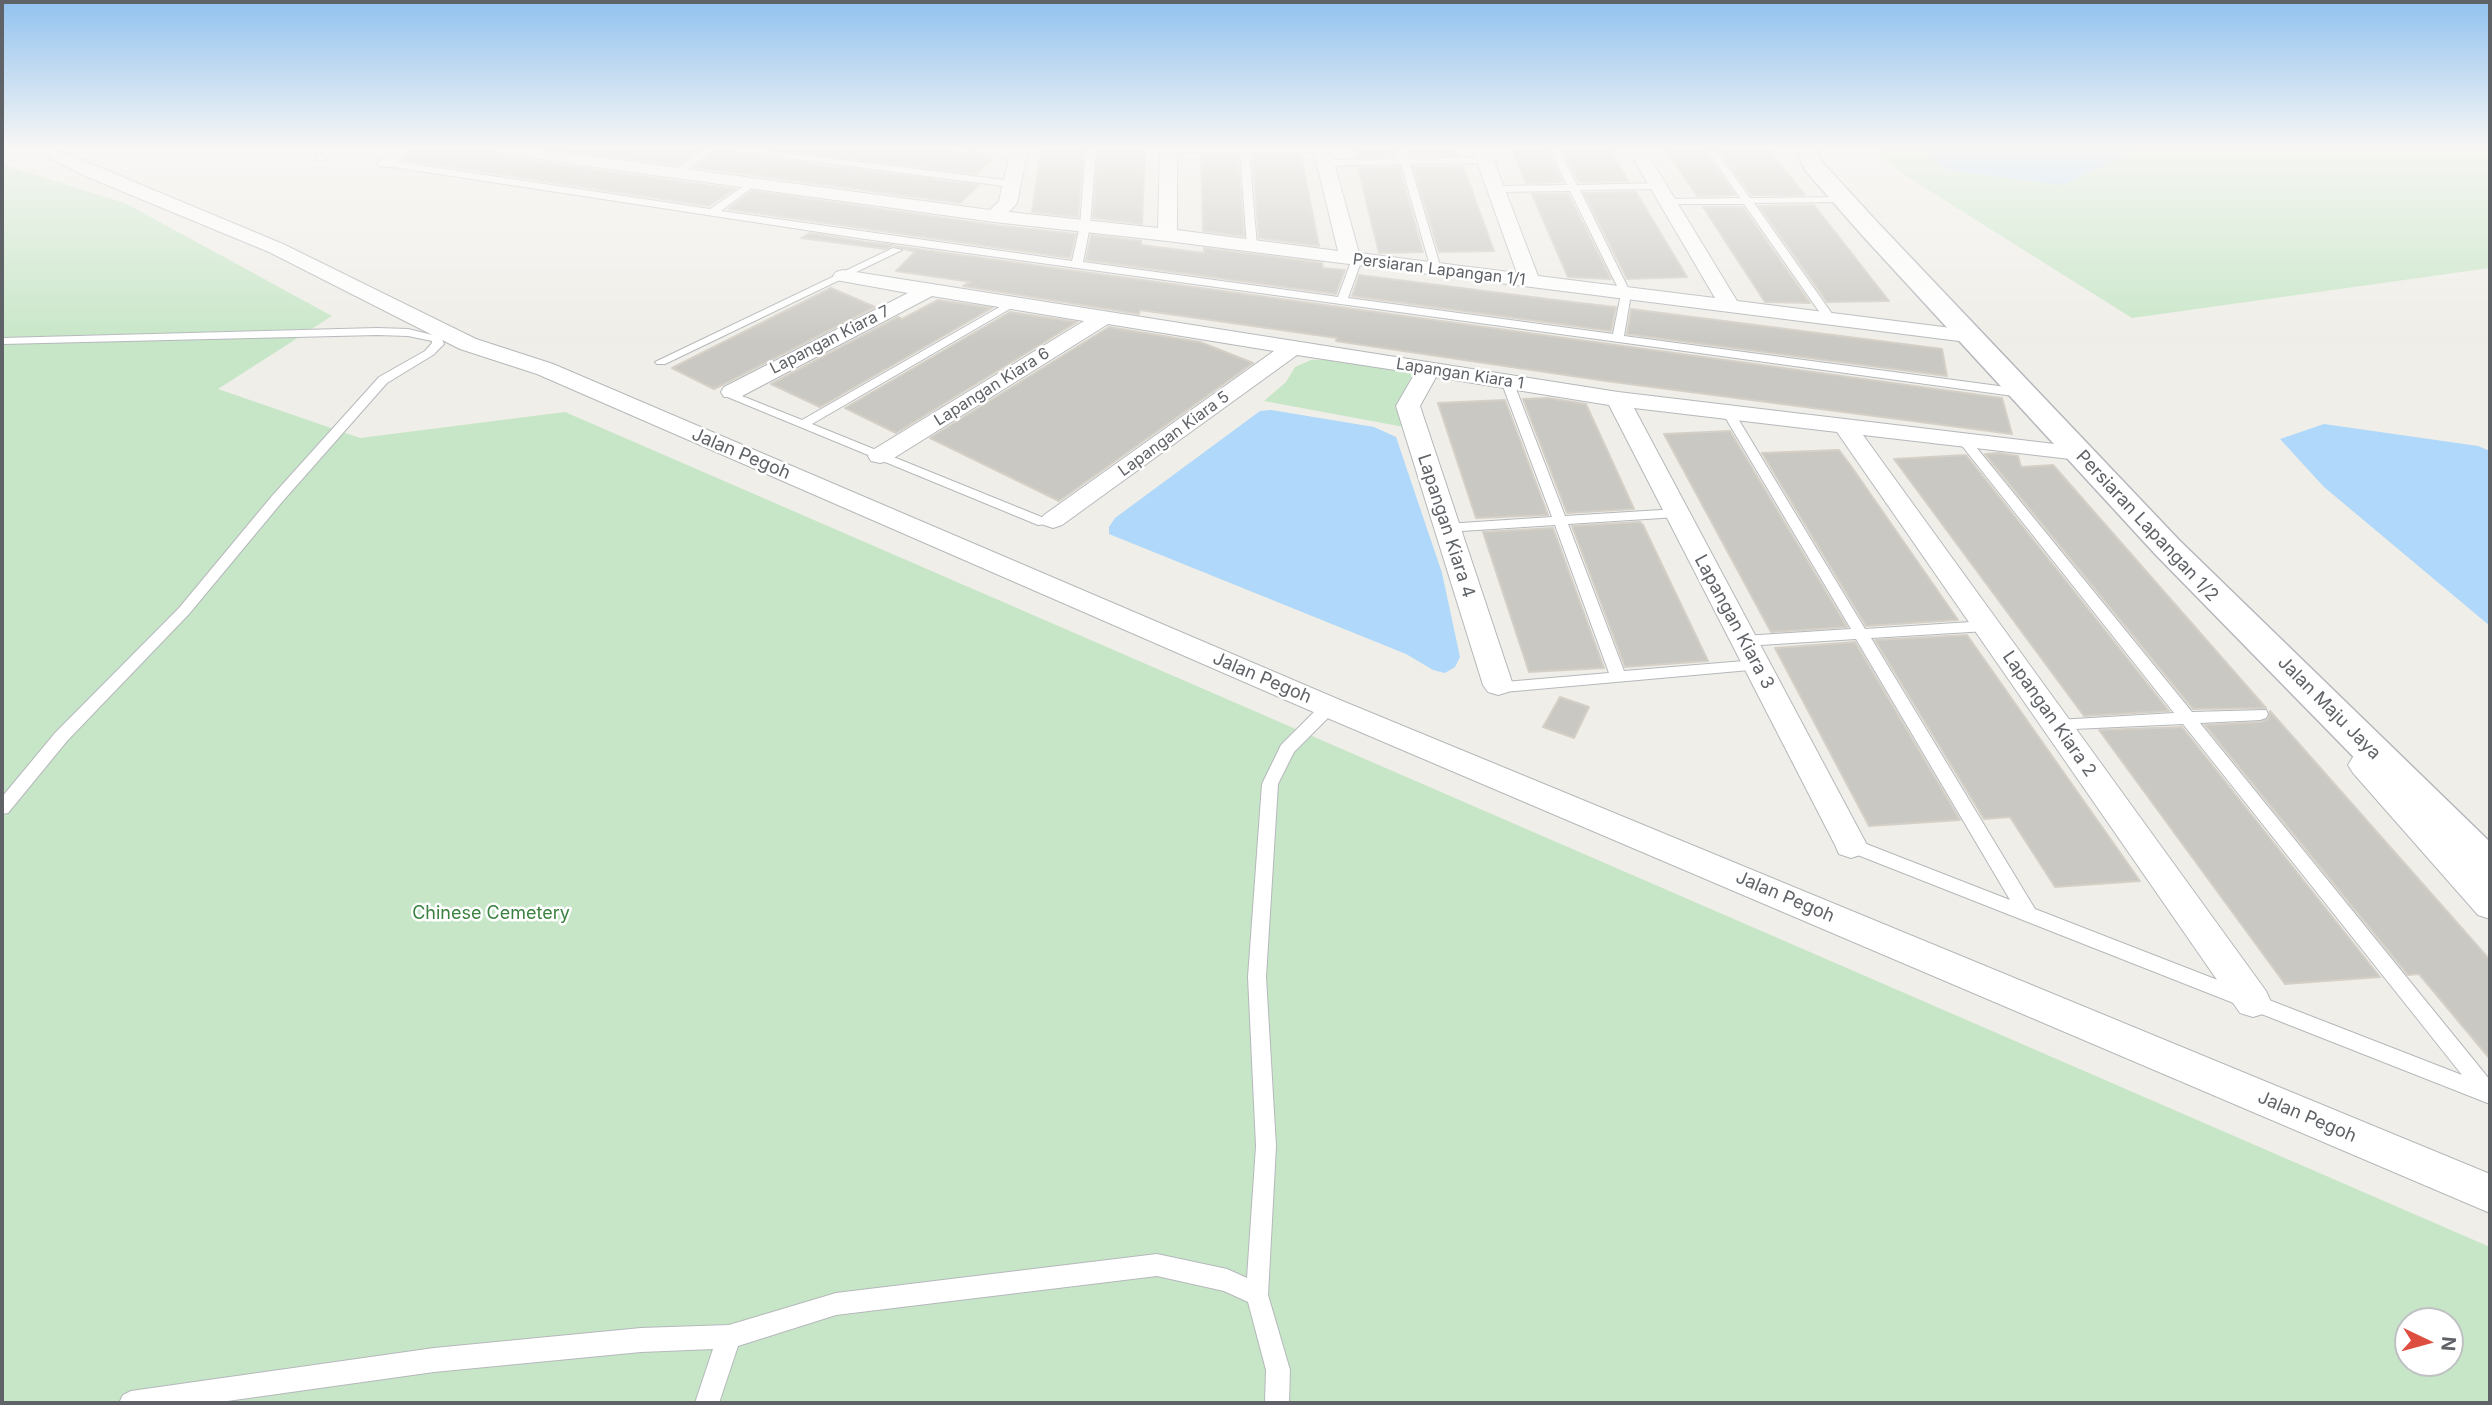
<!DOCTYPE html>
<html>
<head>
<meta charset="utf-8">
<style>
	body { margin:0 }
	#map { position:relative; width:2492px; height:1405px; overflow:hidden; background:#f0eee8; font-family:Inter,sans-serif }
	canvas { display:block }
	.frame { position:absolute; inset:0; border:4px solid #5f6367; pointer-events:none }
	.north { position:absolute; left:2394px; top:1307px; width:70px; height:70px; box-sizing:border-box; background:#fff; border:2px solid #bfc1c2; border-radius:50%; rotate:95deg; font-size:19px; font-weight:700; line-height:28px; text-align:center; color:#5f6367 }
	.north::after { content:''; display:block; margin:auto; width:24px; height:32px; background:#de4e40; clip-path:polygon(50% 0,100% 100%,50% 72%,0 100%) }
</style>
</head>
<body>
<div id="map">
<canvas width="2492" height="1405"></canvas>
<div class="frame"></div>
<div class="north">N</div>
</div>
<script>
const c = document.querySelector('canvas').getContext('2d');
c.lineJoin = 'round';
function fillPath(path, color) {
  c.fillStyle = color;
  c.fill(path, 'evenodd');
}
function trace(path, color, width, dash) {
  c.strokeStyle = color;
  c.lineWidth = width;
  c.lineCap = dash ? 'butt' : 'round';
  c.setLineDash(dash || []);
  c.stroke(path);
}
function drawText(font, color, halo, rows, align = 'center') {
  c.font = font + ' Inter,sans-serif';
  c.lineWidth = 5;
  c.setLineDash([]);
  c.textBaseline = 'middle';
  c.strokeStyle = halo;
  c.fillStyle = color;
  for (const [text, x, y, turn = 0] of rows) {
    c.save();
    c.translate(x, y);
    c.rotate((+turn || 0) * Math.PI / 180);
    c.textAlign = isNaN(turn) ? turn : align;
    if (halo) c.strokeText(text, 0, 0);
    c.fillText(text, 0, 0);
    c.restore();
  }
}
fillPath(new Path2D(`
	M 1874,148 L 2490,148 L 2490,268 L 2132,318 L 1898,171 Z
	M 2,164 L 125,203 L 332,316 L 218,389 L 360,438 L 565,412 L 2490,1247 L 2490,1403 L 2,1403 ZM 2408,1321 L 2450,1321 L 2450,1363 L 2408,1363 Z
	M 1329,359 L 1414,371 L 1398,403 L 1404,427 L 1264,401 L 1286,382 L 1295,367 L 1311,360 Z`), '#c7e6c7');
fillPath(new Path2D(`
	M 1915,148 L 2141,148 L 2062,185 L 1948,170 Z
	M 1271,410 L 1374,427 L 1396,437 L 1442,573 L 1460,657 L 1455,667 L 1445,673 L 1433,670 L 1406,654 L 1109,534 L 1109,527 L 1115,518 L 1260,411 Z
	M 2324,424 L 2478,446 L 2490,451 L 2490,626 L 2324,487 L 2280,439 Z`), '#afd8fa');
const building = new Path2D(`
	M 418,148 L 484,148 L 495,156 L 735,189 L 709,206 L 405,160 Z
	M 546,148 L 702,148 L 677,165 Z
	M 718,148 L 725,148 L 732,154 L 979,185 L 960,203 L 694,167 Z
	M 767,148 L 923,148 L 992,158 L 976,174 Z
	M 1041,148 L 1084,148 L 1078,217 L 1032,212 Z
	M 1098,148 L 1145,148 L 1142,224 L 1093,218 Z
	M 1356,148 L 1395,148 L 1396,156 L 1358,157 Z
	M 1408,148 L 1455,148 L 1458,155 L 1411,156 Z
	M 1511,148 L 1546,148 L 1563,182 L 1526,183 Z
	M 1561,148 L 1609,148 L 1628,181 L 1579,182 Z
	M 1665,148 L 1703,148 L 1735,195 L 1697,196 Z
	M 1717,148 L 1767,148 L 1805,195 L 1751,195 Z
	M 1201,155 L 1238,155 L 1244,236 L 1203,231 Z
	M 1252,155 L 1301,155 L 1319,246 L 1259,238 Z
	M 1463,166 L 1494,251 L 1439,252 L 1413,167 Z
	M 1399,167 L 1423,252 L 1379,253 L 1358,168 Z
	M 752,191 L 994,225 L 1076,234 L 1070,258 L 728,209 Z
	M 1636,192 L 1687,277 L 1627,279 L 1584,193 Z
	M 1532,194 L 1568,194 L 1611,279 L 1568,277 Z
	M 1814,205 L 1889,301 L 1827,302 L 1759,206 Z
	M 1703,207 L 1743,207 L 1810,303 L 1765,302 Z
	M 810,233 L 865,242 L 893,245 L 886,249 L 801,238 Z
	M 1091,235 L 1141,241 L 1141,245 L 1204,253 L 1204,248 L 1322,263 L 1323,268 L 1345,270 L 1336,294 L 1086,260 Z
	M 895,246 L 2002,398 L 2012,434 L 1606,381 L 1336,341 L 1337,338 L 1140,310 L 1139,314 L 963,286 L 971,282 L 896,271 L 915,252 Z
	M 1359,275 L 1579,303 L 1616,307 L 1611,331 L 1352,296 Z
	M 831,288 L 875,307 L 714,389 L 672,368 Z
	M 938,300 L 992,308 L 820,407 L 771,384 L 898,317 L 902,319 Z
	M 1631,309 L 1942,349 L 1947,376 L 1627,334 Z
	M 1010,312 L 1077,322 L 896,433 L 845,408 Z
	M 1109,327 L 1200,342 L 1253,363 L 1059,501 L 930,438 Z
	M 1548,398 L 1586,404 L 1634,509 L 1567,513 L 1523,399 Z
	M 1505,400 L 1548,515 L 1476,518 L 1438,403 Z
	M 1730,431 L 1847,627 L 1771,632 L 1664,434 Z
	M 1839,450 L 1851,466 L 1958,620 L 1866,626 L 1762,453 Z
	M 1999,453 L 2018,456 L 2021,467 L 2053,465 L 2266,708 L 2193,709 L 1985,454 Z
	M 1966,455 L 2169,711 L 2084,716 L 1894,459 Z
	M 1640,522 L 1643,525 L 1708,661 L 1625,667 L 1572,526 Z
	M 1553,528 L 1604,668 L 1529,672 L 1483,532 Z
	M 1967,635 L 2140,881 L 2055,887 L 2010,817 L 1984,819 L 1875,640 Z
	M 1855,642 L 1960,820 L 1869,826 L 1775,648 Z
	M 1560,697 L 1589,707 L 1574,738 L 1543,727 Z
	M 2270,711 L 2490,960 L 2490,1059 L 2419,974 L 2408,975 L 2205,725 L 2261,722 L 2268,719 Z
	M 2182,727 L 2380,977 L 2285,984 L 2099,730 Z`);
fillPath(building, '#c9c8c2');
trace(building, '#d5d0c7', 2);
const lane = new Path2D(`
	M 330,148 L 340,148 L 323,160 L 317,160 L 317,156 Z
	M 706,148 L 716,148 L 681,174 L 675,174 L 675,170 Z
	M 727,148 L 750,148 L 1012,181 L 1017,184 L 1012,187 L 732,151 Z
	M 1086,148 L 1096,148 L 1090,226 L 1083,262 L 1338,297 L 1352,259 L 1357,256 L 1362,259 L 1348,298 L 1613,334 L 1621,294 L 1570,191 L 1496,192 L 1491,189 L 1496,186 L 1567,185 L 1549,148 L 1558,148 L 1577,185 L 1659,183 L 1664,186 L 1659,189 L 1580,190 L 1631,294 L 1624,336 L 2021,389 L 2027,393 L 2021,397 L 865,239 L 386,166 L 381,163 L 386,160 L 710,209 L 754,179 L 759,182 L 757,184 L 721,211 L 1072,261 L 1080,226 Z
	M 1166,148 L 1326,148 L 1327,149 L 1322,152 L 1249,152 L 1257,246 L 1252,249 L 1247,246 L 1240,152 L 1169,153 L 1166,152 Z
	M 1397,148 L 1405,148 L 1409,159 L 1485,157 L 1490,160 L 1485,163 L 1410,164 L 1441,269 L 1440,271 L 1431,269 L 1401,164 L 1326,166 L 1321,163 L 1326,160 L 1399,159 Z
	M 1706,148 L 1714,148 L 1750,198 L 1846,197 L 1848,199 L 1843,202 L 1754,203 L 1835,318 L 1833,320 L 1825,320 L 1744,204 L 1665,204 L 1665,200 L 1668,199 L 1740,198 Z
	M 893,248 L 902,250 L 665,364 L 657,364 L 655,362 Z
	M 1010,301 L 1020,303 L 812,424 L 1044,518 L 1058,517 L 1060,520 L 1058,523 L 1038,525 L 725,396 L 728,389 L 736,389 L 737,394 L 802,420 Z
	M 377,328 L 408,329 L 441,337 L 444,344 L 433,355 L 387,383 L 282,502 L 189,614 L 67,741 L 8,813 L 2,814 L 2,797 L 55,733 L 179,608 L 272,496 L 379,377 L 425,351 L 432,343 L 432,341 L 408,336 L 377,335 L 2,344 L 2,338 Z
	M 1507,377 L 1513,381 L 1565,516 L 1677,509 L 1684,513 L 1677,517 L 1568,524 L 1624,671 L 1756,660 L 1764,665 L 1761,669 L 1504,692 L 1493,689 L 1490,685 L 1498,680 L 1505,682 L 1609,673 L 1555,525 L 1446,532 L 1439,528 L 1446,524 L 1552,517 L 1501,381 Z
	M 1728,408 L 1734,412 L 1865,629 L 1986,621 L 1993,626 L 1986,631 L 1871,638 L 2035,909 L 2462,1075 L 2183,724 L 2052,730 L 2050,726 L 2052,722 L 2058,720 L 2174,713 L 1959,442 L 1959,436 L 1967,436 L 2192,712 L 2266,710 L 2268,714 L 2266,718 L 2260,720 L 2200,723 L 2490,1080 L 2490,1104 L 1845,850 L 1842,845 L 1845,840 L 1851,838 L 2010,900 L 1856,639 L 1744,646 L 1736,641 L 1744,636 L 1851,629 L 1722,412 Z
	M 1329,701 L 1335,703 L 1337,707 L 1335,711 L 1294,752 L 1278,784 L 1266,977 L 1276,1146 L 1268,1295 L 1290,1370 L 1289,1403 L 1265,1403 L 1266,1370 L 1248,1302 L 1224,1291 L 1157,1276 L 836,1315 L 738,1346 L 719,1403 L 695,1403 L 713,1349 L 641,1352 L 434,1372 L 213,1403 L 119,1403 L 123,1395 L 131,1391 L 434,1348 L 641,1328 L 729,1325 L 836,1293 L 1157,1254 L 1227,1269 L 1247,1278 L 1256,1146 L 1248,977 L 1262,784 L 1281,745 L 1323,703 Z`);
const street = new Path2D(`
	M 31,148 L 53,148 L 283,244 L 476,339 L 553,364 L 1340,700 L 2490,1174 L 2490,1213 L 1318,714 L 537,374 L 460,349 L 269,252 L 85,176 Z
	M 258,148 L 278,148 L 265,155 L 259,154 Z
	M 396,148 L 416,148 L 392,167 L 380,167 L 377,163 Z
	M 486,148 L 530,148 L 990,210 L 999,201 L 1009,157 L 977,153 L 968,148 L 1028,148 L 1017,203 L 1009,212 L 1158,228 L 1160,148 L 1177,148 L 1177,230 L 1338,251 L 1313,148 L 1330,148 L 1359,253 L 1517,273 L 1472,148 L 1489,148 L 1538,276 L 1715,298 L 1627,148 L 1644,148 L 1737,301 L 1967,330 L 1975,331 L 1978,336 L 1975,341 L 1967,342 L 1167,241 L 994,222 L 495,153 Z
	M 843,270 L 1618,392 L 2088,448 L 2091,453 L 2088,458 L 2079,460 L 1863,435 L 2266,991 L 2271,1002 L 2266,1013 L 2253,1017 L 2240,1013 L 1837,432 L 1634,408 L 1867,845 L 1863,854 L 1851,858 L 1839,854 L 1835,845 L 1609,405 L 1436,377 L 1420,406 L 1513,685 L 1508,692 L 1498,695 L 1488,692 L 1483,685 L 1396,406 L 1415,373 L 1297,355 L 1062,525 L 1053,528 L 1044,525 L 1040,520 L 1044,515 L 1274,351 L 1108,324 L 889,461 L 880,463 L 871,461 L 868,456 L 871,451 L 1084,321 L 932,296 L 740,397 L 724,397 L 721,392 L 724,387 L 908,293 L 836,280 L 833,276 L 836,272 Z
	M 2364,754 L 2375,757 L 2490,882 L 2490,919 L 2478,915 L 2353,773 L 2348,765 L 2353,757 Z`);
const secondary = new Path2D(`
	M 1794,148 L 1816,148 L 1823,163 L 1879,224 L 2179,540 L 2490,842 L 2490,886 L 2475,881 L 2155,554 L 1861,234 L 1805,170 Z`);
trace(lane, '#b5b8bb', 2);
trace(street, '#b5b8bb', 2);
trace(secondary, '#b4b7bb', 3);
fillPath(lane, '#fff');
fillPath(street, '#fff');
fillPath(secondary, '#fff');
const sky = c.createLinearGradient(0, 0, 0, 344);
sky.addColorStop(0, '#91c2ef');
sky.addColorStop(0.43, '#f8f7f5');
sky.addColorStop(1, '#f8f7f500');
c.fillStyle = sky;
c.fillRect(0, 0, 2492, 344);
drawText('16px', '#5f6367', '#fff', [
	["Persiaran Lapangan 1/1",1439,270,7],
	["Lapangan Kiara 7",830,340,-27],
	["Lapangan Kiara 1",1460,374,9],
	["Lapangan Kiara 6",992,387,-32],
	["Lapangan Kiara 5",1174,434,-36]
]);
drawText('18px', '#5f6367', '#fff', [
	["Jalan Pegoh",741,454,23],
	["Lapangan Kiara 4",1446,526,72],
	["Persiaran Lapangan 1/2",2147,526,47],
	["Lapangan Kiara 3",1734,622,62],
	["Jalan Pegoh",1262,678,23],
	["Jalan Maju Jaya",2329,708,45],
	["Lapangan Kiara 2",2049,714,55],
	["Jalan Pegoh",1785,897,23],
	["Jalan Pegoh",2307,1117,23]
]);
drawText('18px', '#3b8240', '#fff', [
	["Chinese Cemetery",491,914]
]);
</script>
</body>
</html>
